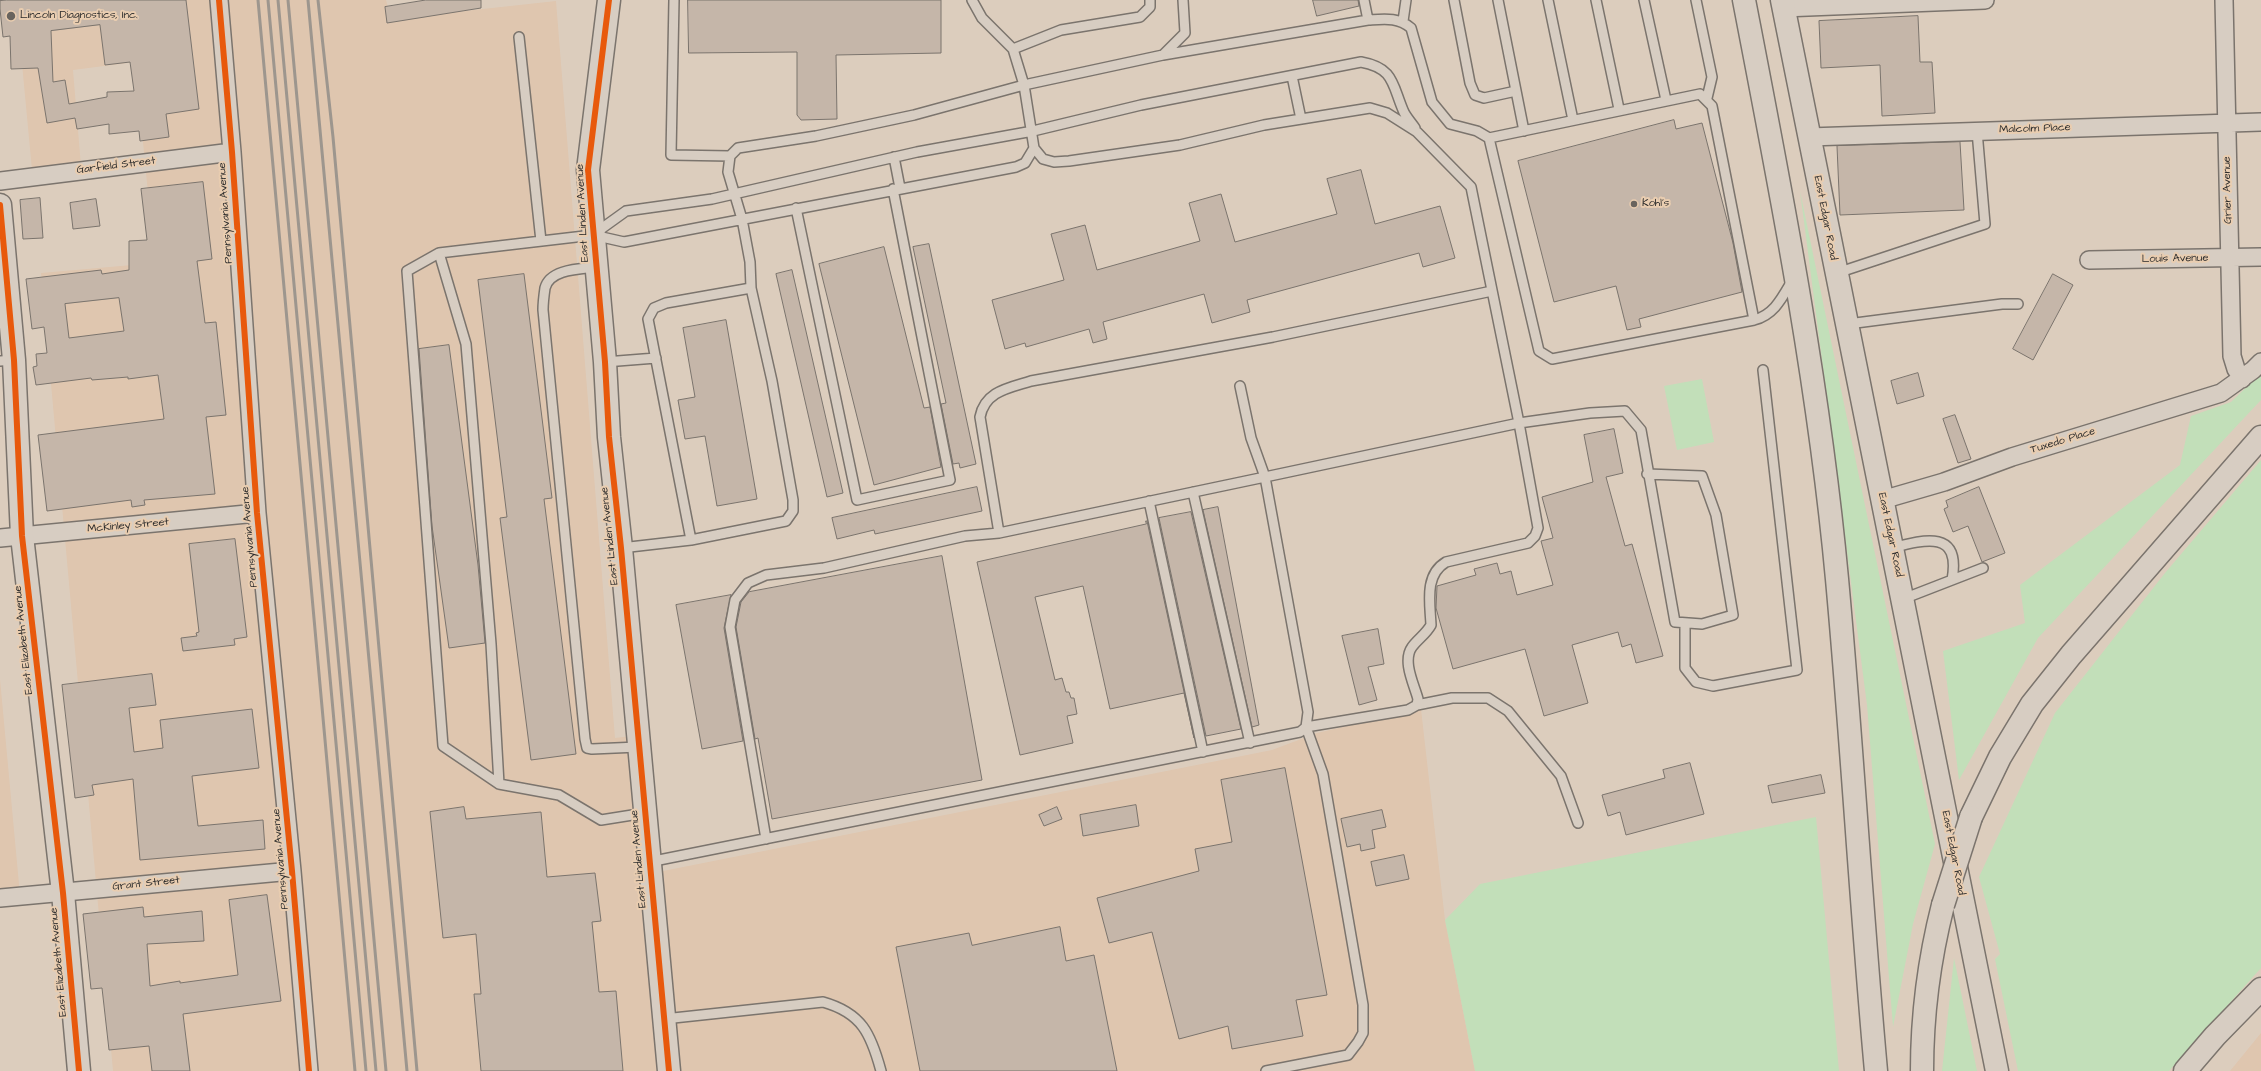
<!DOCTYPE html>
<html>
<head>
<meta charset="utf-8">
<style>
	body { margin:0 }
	canvas { display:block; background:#dccdbd }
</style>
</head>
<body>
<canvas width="2261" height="1071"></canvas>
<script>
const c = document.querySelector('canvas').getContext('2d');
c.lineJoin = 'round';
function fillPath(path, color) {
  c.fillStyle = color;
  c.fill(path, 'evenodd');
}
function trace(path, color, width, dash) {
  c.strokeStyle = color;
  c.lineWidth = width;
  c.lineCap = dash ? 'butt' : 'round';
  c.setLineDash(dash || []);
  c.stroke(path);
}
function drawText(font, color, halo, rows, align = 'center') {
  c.font = font + ' "Architects Daughter",sans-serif';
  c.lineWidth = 4;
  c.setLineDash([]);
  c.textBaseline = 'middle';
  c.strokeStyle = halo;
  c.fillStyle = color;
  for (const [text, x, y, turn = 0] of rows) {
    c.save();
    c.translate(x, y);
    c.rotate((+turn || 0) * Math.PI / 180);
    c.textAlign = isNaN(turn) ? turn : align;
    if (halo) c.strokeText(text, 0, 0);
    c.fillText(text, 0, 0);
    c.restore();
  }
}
fillPath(new Path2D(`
	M 16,0 L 386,0 L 391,19 L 556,1 L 615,738 L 639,735 L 653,873 L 1272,750 L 1317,733 L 1421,709 L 1445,920 L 1475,1071 L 113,1071 L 41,273 L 155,263 L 135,62 L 73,70 L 81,166 L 32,170 Z
	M 0,679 L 20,895 L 0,896 Z
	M 2261,1033 L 2261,1071 L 2230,1071 Z`), '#dfc6af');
fillPath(new Path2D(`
	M 1800,191 L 1935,844 L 1913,924 L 1893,1027 L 1867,705 Z
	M 2261,373 L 2261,400 L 2038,638 L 1959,780 L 1943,651 L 2025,623 L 2020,585 L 2180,465 L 2191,416 L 2231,402 Z
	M 1702,379 L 1714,442 L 1677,450 L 1664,386 Z
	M 2261,460 L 2261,968 L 2169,1071 L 2018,1071 L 1995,959 L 2000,954 L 1979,877 L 2055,713 L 2165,573 Z
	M 1816,817 L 1839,1071 L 1475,1071 L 1445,920 L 1480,884 Z
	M 1954,958 L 1977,1071 L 1942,1071 Z`), '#c2dfb9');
const building = new Path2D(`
	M 7,0 L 186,0 L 199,109 L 166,114 L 169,137 L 140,141 L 139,131 L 109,134 L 109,124 L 77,129 L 75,118 L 47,123 L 38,68 L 11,69 L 10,36 L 3,37 L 0,9 L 0,1 ZM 100,25 L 105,65 L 130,62 L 134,91 L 107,92 L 107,97 L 69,104 L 65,80 L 53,82 L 51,31 Z
	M 426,0 L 481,0 L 481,8 L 387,23 L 385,7 Z
	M 688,0 L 941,0 L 941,53 L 836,55 L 837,119 L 801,120 L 797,115 L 797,52 L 689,53 Z
	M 1313,0 L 1358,0 L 1359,6 L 1317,16 Z
	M 1918,16 L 1920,62 L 1932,62 L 1935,113 L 1882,116 L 1880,65 L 1821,68 L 1819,21 Z
	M 1674,120 L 1676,129 L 1702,123 L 1733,243 L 1742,292 L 1639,319 L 1641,327 L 1627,330 L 1616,286 L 1554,302 L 1518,161 Z
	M 1960,142 L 1964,210 L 1840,215 L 1837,146 Z
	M 1361,170 L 1375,224 L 1440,206 L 1455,258 L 1423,267 L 1419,253 L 1247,300 L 1250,312 L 1212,323 L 1204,294 L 1103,322 L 1107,339 L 1093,343 L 1089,329 L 1026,347 L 1025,343 L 1005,349 L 992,300 L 1064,280 L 1051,234 L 1085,225 L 1097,270 L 1200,241 L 1189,203 L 1221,194 L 1235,242 L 1337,214 L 1327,179 Z
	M 203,182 L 212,259 L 197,261 L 205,323 L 216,322 L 226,415 L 206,417 L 215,494 L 144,500 L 145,505 L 132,507 L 131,500 L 47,511 L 38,435 L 164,419 L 158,375 L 128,379 L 128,377 L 92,380 L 91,378 L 36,385 L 33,367 L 37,366 L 36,354 L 47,353 L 44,327 L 32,329 L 26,279 L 101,270 L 102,274 L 129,270 L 129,241 L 147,240 L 141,189 ZM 119,298 L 124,331 L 69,338 L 65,304 Z
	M 40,198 L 43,238 L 23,239 L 20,200 Z
	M 96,199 L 100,226 L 73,229 L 70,203 Z
	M 929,244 L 976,464 L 960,468 L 959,463 L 953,464 L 941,404 L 946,403 L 913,247 Z
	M 884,247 L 924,408 L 930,407 L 941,467 L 874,485 L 819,264 Z
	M 792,270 L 843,493 L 827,497 L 776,274 Z
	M 524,274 L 552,498 L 544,499 L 576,754 L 531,760 L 500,518 L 507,517 L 478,280 Z
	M 2053,274 L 2073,285 L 2033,360 L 2013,349 Z
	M 726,320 L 757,499 L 717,506 L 705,436 L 685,439 L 678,400 L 695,397 L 683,328 Z
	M 449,345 L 478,565 L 485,643 L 449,648 L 432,526 L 419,349 Z
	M 1918,373 L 1924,396 L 1897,404 L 1891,381 Z
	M 1955,415 L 1971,459 L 1958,463 L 1943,419 Z
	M 1614,429 L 1623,473 L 1606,477 L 1625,546 L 1632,544 L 1663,656 L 1636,663 L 1631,644 L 1622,647 L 1618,632 L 1572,645 L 1588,703 L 1544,716 L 1525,649 L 1453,669 L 1436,608 L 1437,586 L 1476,575 L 1474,569 L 1497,563 L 1500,574 L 1511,571 L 1517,595 L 1553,585 L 1541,541 L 1553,538 L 1542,497 L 1593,482 L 1584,435 Z
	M 977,487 L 982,511 L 875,534 L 874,530 L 837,539 L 832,518 Z
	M 1979,487 L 2005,553 L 1982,562 L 1968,526 L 1953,532 L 1944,509 L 1948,507 L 1946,501 Z
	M 1218,507 L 1259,725 L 1252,727 L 1203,510 Z
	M 1191,512 L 1241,729 L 1206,736 L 1159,518 Z
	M 1146,521 L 1147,521 L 1194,738 L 1184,693 L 1110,709 L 1083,586 L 1035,597 L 1055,680 L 1062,678 L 1066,692 L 1069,692 L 1071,698 L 1074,698 L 1077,714 L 1067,716 L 1073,743 L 1020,755 L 977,562 L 1146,524 Z
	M 235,539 L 247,637 L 234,639 L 235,645 L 183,651 L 181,638 L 197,636 L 196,633 L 199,632 L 189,544 Z
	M 942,556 L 982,780 L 772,819 L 758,738 L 755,739 L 736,627 L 741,602 L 749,592 Z
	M 731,595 L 724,628 L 743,741 L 702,749 L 676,605 Z
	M 1378,629 L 1384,664 L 1368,667 L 1377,700 L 1359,705 L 1342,636 Z
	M 152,674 L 156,705 L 129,708 L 134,752 L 163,748 L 160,720 L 252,709 L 259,768 L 192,776 L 198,826 L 263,820 L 265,849 L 140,860 L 133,779 L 92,785 L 94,795 L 75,798 L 62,685 Z
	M 1690,763 L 1704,814 L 1626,835 L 1620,812 L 1608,816 L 1602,795 L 1665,778 L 1663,770 Z
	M 1285,768 L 1327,995 L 1296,1000 L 1303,1036 L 1232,1049 L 1228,1026 L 1179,1039 L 1152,932 L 1109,943 L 1097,898 L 1199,871 L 1195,849 L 1232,842 L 1221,780 Z
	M 1821,775 L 1825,793 L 1772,803 L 1768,786 Z
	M 1136,805 L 1139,826 L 1083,836 L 1080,815 Z
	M 464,807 L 466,819 L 541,812 L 547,877 L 595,873 L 601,921 L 592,922 L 599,992 L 616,991 L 623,1071 L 481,1071 L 474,994 L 481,994 L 476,934 L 443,938 L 430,812 Z
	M 1057,807 L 1062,819 L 1044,826 L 1039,815 Z
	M 1382,810 L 1386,827 L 1372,830 L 1375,848 L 1361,851 L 1360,844 L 1347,847 L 1341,819 Z
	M 1404,855 L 1409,879 L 1376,886 L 1371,862 Z
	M 267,895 L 281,1001 L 183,1014 L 190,1071 L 152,1071 L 149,1046 L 109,1050 L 102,988 L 91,989 L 83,914 L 143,907 L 144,917 L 202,911 L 204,941 L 147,944 L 150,986 L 180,981 L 180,983 L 238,975 L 229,900 Z
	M 1060,927 L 1066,961 L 1094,955 L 1117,1071 L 920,1071 L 896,947 L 969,933 L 972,945 Z`);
fillPath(building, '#c5b6a9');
trace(building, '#7b746d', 1);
const service = new Path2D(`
	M 674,0 L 671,155 L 730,156
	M 1454,0 L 1470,83 L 1475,95 L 1484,98 L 1516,91
	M 1498,0 L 1524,131
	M 1548,0 L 1573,120
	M 1596,0 L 1619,109
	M 1644,0 L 1666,100
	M 1696,0 L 1712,77 L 1707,98
	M 1368,20 C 1385,19 1398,17 1411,28 L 1432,102 L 1450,124 L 1477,131 L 1489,138 L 1539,351 L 1552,359 L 1754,320 L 1712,106 L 1700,94 L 1489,138
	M 1403,21 L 1406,0
	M 519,37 L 541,241
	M 1013,49 L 1061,30 L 1140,17 L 1150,7 L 1150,0
	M 1163,55 L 1368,20 L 1364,0
	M 1292,76 L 1301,119
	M 894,157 L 900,188
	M 796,208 L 857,500 L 950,480 L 893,189
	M 594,234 L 626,211 L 712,199 L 917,152 L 1033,131 L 1141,105 L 1361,62 C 1394,68 1392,84 1403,110 C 1405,116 1411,122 1415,128
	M 439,253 L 407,271 L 443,746 L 499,784
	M 596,267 C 580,269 550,269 545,288 C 544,295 543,303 543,310 L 585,739 L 587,748 L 592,749 L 638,747
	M 1837,273 L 1985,224 L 1977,131
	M 1754,320 C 1774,315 1782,298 1792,281
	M 1848,324 L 2002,304 L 2018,304
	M 0,361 L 14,360
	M 605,362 L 656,358
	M 1240,386 L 1251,438 L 1265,477 L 999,533 L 980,417 C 985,391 1009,388 1031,381 L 1273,337 L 1492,291
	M 1193,492 L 1250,743
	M 1149,501 L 1203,752
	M 691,540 L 648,319 L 654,308 L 666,303 L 751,288
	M 621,548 L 691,540 L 786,521 L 793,511 L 793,500 L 772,381 L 751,288 L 750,262 L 742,219 L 728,172 L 730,156 L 738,148 L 816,136 L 914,115 L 1024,85 L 1163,55 L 1185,33 L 1183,0
	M 1892,548 C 1926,539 1961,530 1952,580 L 1903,599
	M 1952,580 L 1983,568
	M 1685,623 L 1685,668 L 1696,682 L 1713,686 L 1797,670 L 1763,370
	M 1417,705 L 1452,698 L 1488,698 L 1508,711 L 1561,776 L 1578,823
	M 645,813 L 601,820 L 559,795 L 499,784 L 491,644 L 466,344 L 439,253 L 593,235 L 624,242 L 1016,167 L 1025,163 L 1034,148
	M 766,839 L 730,627 L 735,600 L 748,583 L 766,575 L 824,568 L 965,536 L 999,533
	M 649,862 L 1300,732 L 1306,727 L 1308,712 L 1265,477 L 1519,423 L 1471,187 L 1417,132 L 1387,113 L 1370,108 L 1264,125 L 1180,145 L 1069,161 L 1054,162 L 1043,159 L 1034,148 L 1024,85 L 1013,49 L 982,18 L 972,0
	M 664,1019 L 823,1002 C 862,1013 871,1034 881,1071
	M 1266,1071 L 1348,1055 L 1358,1042 L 1363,1033 L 1363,1005 L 1323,774 L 1306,727 L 1408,710 L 1417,705 L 1418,699 C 1414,684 1402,661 1412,647 C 1418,639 1426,634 1431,625 C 1430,603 1424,575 1446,562 L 1528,543 L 1535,536 L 1538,528 L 1519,423 L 1590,413 L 1625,411 L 1641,430 L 1675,622 L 1702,624 L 1733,615 L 1716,515 L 1702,476 L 1647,474`);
const minor = new Path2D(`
	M 219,0 L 232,152 L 257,513 L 292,871 L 309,1071
	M 2224,0 L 2232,356 L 2236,369 L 2242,379
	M 1783,8 L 1985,0
	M 1809,137 L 2261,122
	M 0,181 L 232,152
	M 2089,260 L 2261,257
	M 1882,500 L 1944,482 L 2012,457 L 2221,393 L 2253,370 L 2261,362
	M 0,538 L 257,513
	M 0,898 L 292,871`);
const tertiary = new Path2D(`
	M 609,0 L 588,170 L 605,362 L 609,437 L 621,548 L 669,1071
	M 0,205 L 14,360 L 22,536 L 63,893 L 79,1071`);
const trunk = new Path2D(`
	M 1744,0 C 1781,192 1819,384 1837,579 C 1852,742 1861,907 1876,1071
	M 1782,0 L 1997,1071`);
const motorway = new Path2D(`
	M 1971,817 L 2000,757 L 2032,704 L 2071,655 L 2261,437
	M 1922,1071 C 1922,1014 1929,960 1943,905
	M 2185,1071 L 2215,1036 L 2261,989`);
trace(service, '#7b746d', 12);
trace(minor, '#7b746d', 20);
trace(tertiary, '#7b746d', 25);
trace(trunk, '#7b746d', 25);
trace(motorway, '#7b746d', 25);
trace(service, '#d7cdc2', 9);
trace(minor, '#d7cdc2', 17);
trace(tertiary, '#d7cdc2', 22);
trace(trunk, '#d7cdc2', 22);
trace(motorway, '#d7cdc2', 22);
trace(new Path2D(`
	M 258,0 L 355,1071
	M 268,0 L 366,1071
	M 278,0 L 376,1071
	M 288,0 L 386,1071
	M 308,0 L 407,1071
	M 318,0 L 333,137 L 417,1071`), '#9d968e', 3);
const motorwayBridge = new Path2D(`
	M 1943,905 L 1971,817`);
trace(motorwayBridge, '#7b746d', 25, []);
trace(motorwayBridge, '#d7cdc2', 22);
trace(new Path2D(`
	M 219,0 L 232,152 L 257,513 L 292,871 L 309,1071
	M 609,0 L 588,170 L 605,362 L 609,437 L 621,548 L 669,1071
	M 0,205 L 14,360 L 22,536 L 63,893 L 79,1071`), '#e8590c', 6);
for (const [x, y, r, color] of [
	[11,16,5,"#69645e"],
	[1634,204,4,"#69645e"]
]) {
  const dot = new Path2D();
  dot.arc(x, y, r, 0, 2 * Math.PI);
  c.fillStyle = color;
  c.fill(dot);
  trace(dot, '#e9cdb0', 1.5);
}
drawText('11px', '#2b2b2b', '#e9cdb0', [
	["Lincoln Diagnostics, Inc.",20,16],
	["Kohl's",1642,204]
], 'left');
drawText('11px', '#2b2b2b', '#e9cdb0', [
	["Malcolm Place",2035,129,-2],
	["Garfield Street",116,166,-7],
	["Grier Avenue",2228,190,-91],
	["Pennsylvania Avenue",226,213,-94],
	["East Linden Avenue",583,213,-93],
	["East Edgar Road",1825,218,79],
	["Louis Avenue",2175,259,-1],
	["Tuxedo Place",2063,441,-17],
	["McKinley Street",128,526,-5],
	["East Edgar Road",1890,535,78],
	["East Linden Avenue",610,536,-96],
	["Pennsylvania Avenue",250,537,-95],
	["East Elizabeth Avenue",24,640,-96],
	["East Edgar Road",1953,853,79],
	["Pennsylvania Avenue",281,859,-95],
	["East Linden Avenue",639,859,-95],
	["Grant Street",146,884,-6],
	["East Elizabeth Avenue",59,962,-95]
]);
</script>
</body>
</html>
